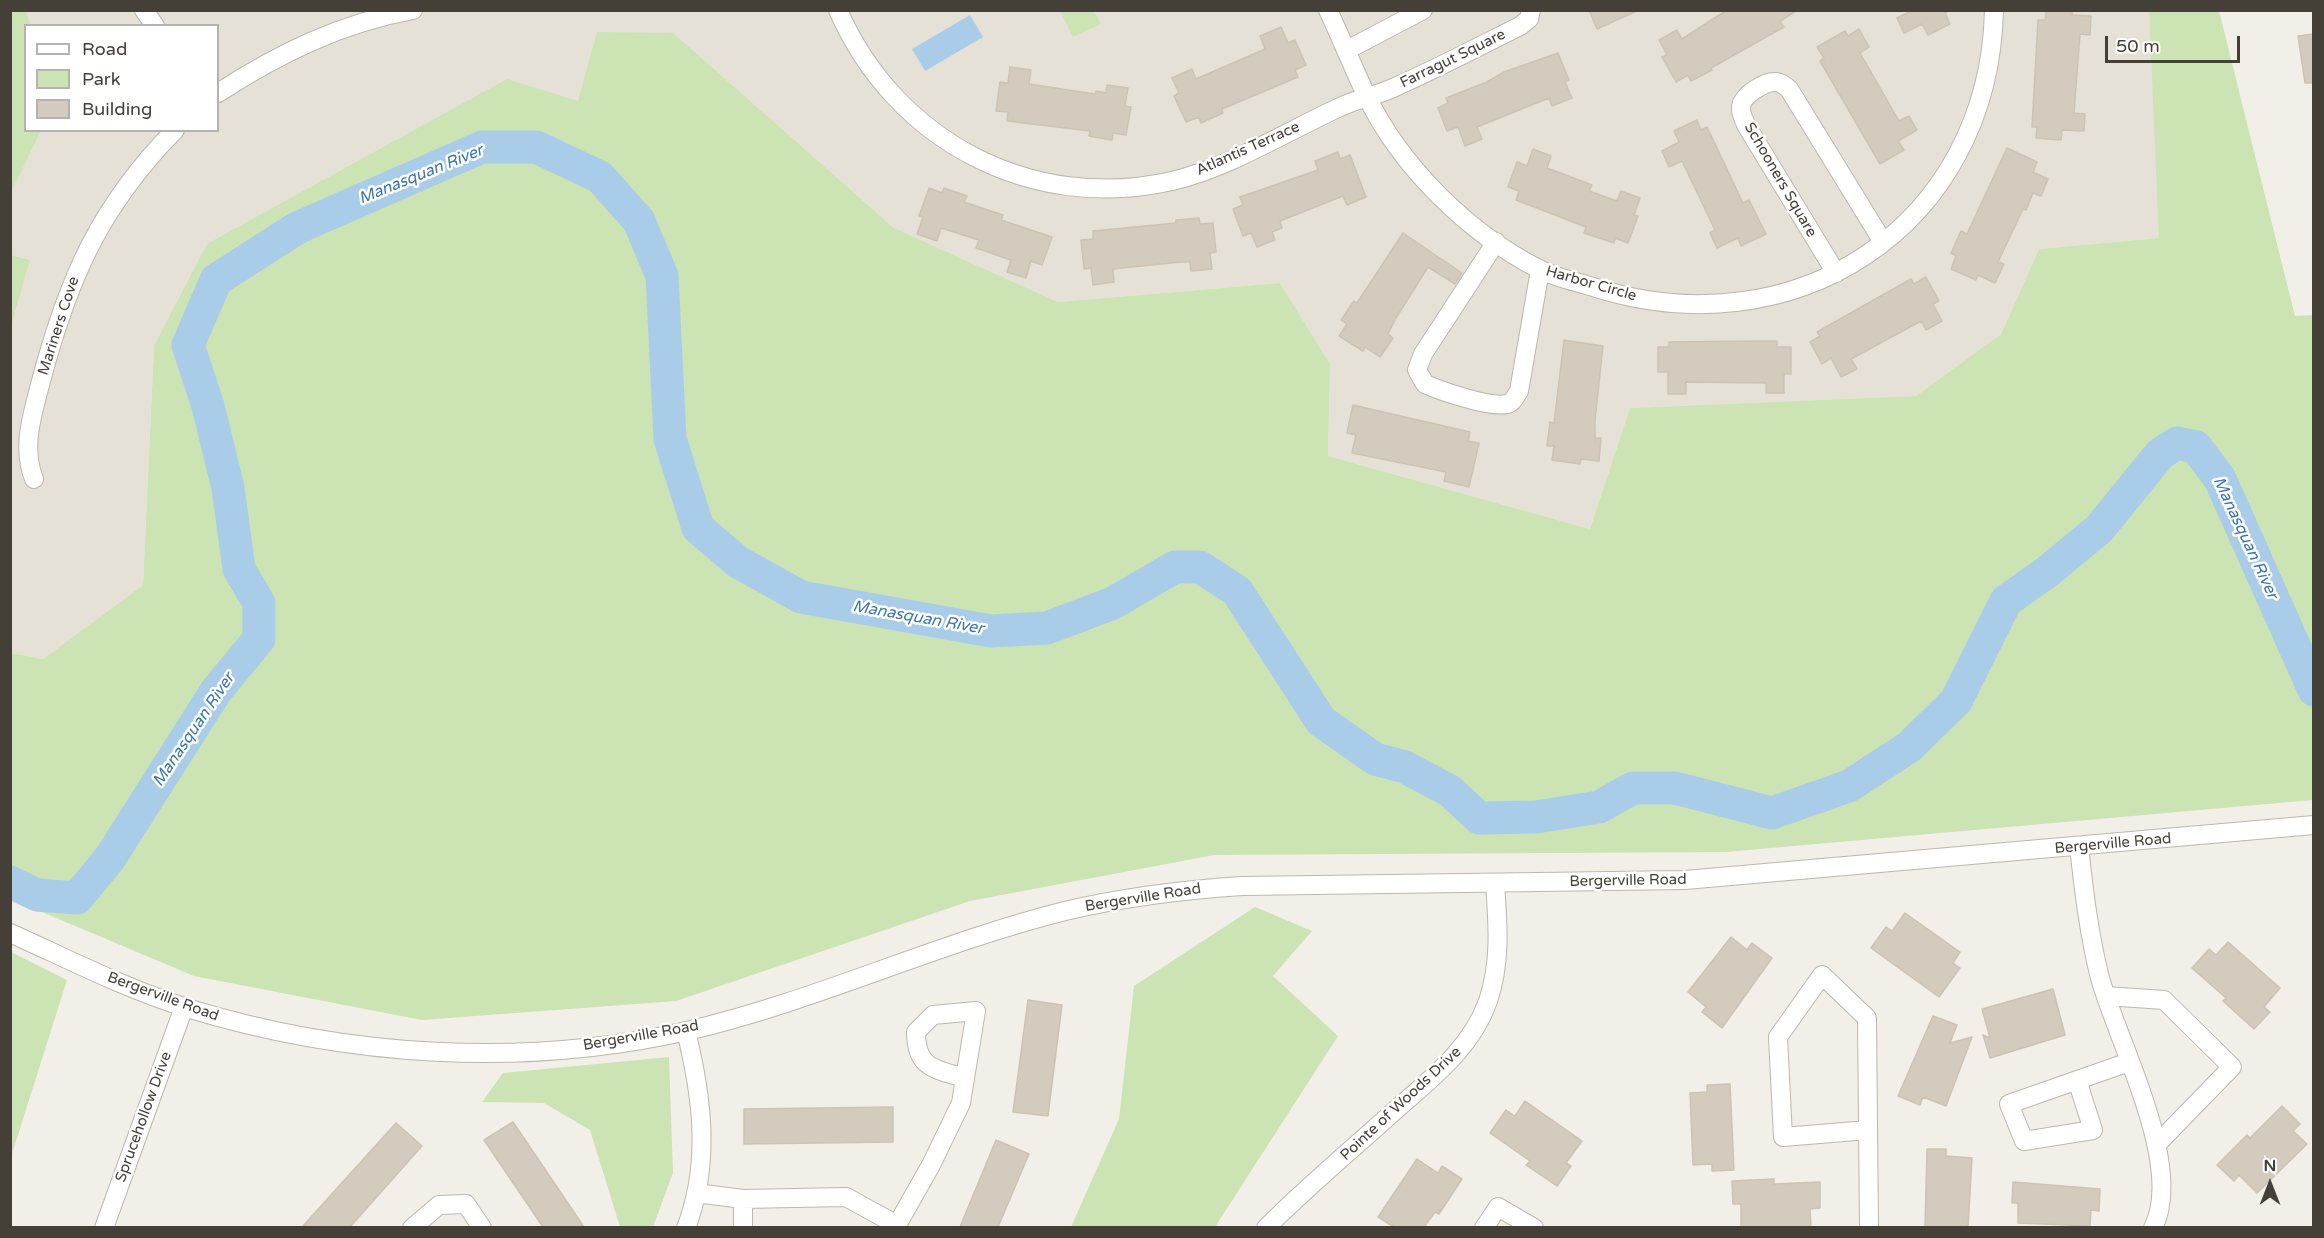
<!DOCTYPE html>
<html>
<head>
<meta charset="utf-8">
<style>
	body { margin:0 }
	#map { position:relative; width:2324px; height:1238px; overflow:hidden; background:#f2efe8; font-family:"Varela Round",sans-serif }
	canvas { display:block }
	.frame { position:absolute; inset:0; border:12px solid #454037; pointer-events:none }
	.legend { position:absolute; left:24px; top:24px; width:195px; height:108px; box-sizing:border-box; background:#fff; border:2px solid #b5b3af; margin:0; padding:8px 10px; list-style:none; font-size:18px; color:#454037 }
	.legend li { display:flex; align-items:center; gap:12px; height:30px }
	.legend b { width:30px; border:2px solid #b5b3af }
	.north { position:absolute; left:2240px; top:1154px; width:60px; height:60px; -webkit-text-stroke:4px #fff; paint-order:stroke; rotate:0deg; font-size:16px; font-weight:700; line-height:24px; text-align:center; color:#454037 }
	.north::after { content:''; display:block; margin:auto; width:21px; height:27px; background:#454037; clip-path:polygon(50% 0,100% 100%,50% 72%,0 100%) }
	.scale { position:absolute; left:2105px; top:36px; width:135px; height:27px; box-sizing:border-box; border:3px solid #454037; border-top:0; padding-left:8px; font-size:18px; line-height:21px; white-space:nowrap; color:#454037; -webkit-text-stroke:4px #fff; paint-order:stroke }
</style>
</head>
<body>
<div id="map">
<canvas width="2324" height="1238"></canvas>
<div class="frame"></div>
<ul class="legend">
<li><b style="height:8px;background:#fff"></b>Road</li>
<li><b style="height:16px;background:#cce3b4"></b>Park</li>
<li><b style="height:16px;background:#d3cbbe"></b>Building</li>
</ul>
<div class="north">N</div>
<div class="scale">50 m</div>
</div>
<script>
const c = document.querySelector('canvas').getContext('2d');
c.lineJoin = 'round';
function fillPath(path, color) {
  c.fillStyle = color;
  c.fill(path, 'evenodd');
}
function trace(path, color, width, dash) {
  c.strokeStyle = color;
  c.lineWidth = width;
  c.lineCap = dash ? 'butt' : 'round';
  c.setLineDash(dash || []);
  c.stroke(path);
}
function drawText(font, color, halo, rows, align = 'center') {
  c.font = font + ' "Varela Round",sans-serif';
  c.lineWidth = 5;
  c.setLineDash([]);
  c.textBaseline = 'middle';
  c.strokeStyle = halo;
  c.fillStyle = color;
  for (const [text, x, y, turn = 0] of rows) {
    c.save();
    c.translate(x, y);
    c.rotate((+turn || 0) * Math.PI / 180);
    c.textAlign = isNaN(turn) ? turn : align;
    if (halo) c.strokeText(text, 0, 0);
    c.fillText(text, 0, 0);
    c.restore();
  }
}
fillPath(new Path2D(`
	M 2149,10 L 2160,238 L 2039,249 L 2001,334 L 1916,396 L 1630,408 L 1590,529 L 1328,456 L 1330,364 L 1280,283 L 1058,302 L 894,228 L 673,34 L 578,101 L 154,346 L 143,585 L 43,659 L 11,653 L 11,327 L 30,260 L 11,255 L 10,192 L 41,131 L 218,130 L 218,26 L 31,25 L 26,11 Z`), '#e6e1d6');
fillPath(new Path2D(`
	M 11,10 L 26,11 L 31,25 L 26,26 L 26,130 L 41,131 L 11,192 Z
	M 1060,11 L 1094,11 L 1101,24 L 1073,37 Z
	M 2149,11 L 2219,11 L 2295,316 L 2313,315 L 2313,800 L 1726,852 L 1214,855 L 970,901 L 676,1001 L 422,1020 L 194,976 L 11,899 L 11,653 L 43,659 L 143,585 L 154,346 L 207,244 L 507,79 L 578,101 L 597,32 L 673,33 L 894,228 L 1058,302 L 1280,283 L 1330,364 L 1328,456 L 1590,529 L 1630,408 L 1916,396 L 2001,334 L 2039,249 L 2159,238 Z
	M 11,255 L 30,260 L 11,327 L 10,255 Z
	M 1255,907 L 1312,931 L 1273,976 L 1338,1036 L 1215,1227 L 1071,1227 L 1119,1119 L 1134,986 Z
	M 11,952 L 67,980 L 11,1157 Z
	M 669,1057 L 673,1173 L 653,1227 L 620,1227 L 590,1130 L 544,1103 L 482,1102 L 503,1073 Z`), '#cce3b4');
fillPath(new Path2D(`
	M 970,15 L 983,37 L 925,71 L 912,49 Z`), '#a9cde9');
trace(new Path2D(`
	M 10,882 L 37,895 L 77,898 L 110,858 L 216,691 L 259,639 L 259,603 L 239,569 L 228,488 L 208,406 L 188,345 L 216,280 L 297,228 L 482,147 L 536,147 L 600,177 L 639,221 L 662,276 L 670,439 L 698,528 L 738,562 L 801,597 L 991,631 L 1047,628 L 1113,603 L 1175,567 L 1200,567 L 1237,591 L 1321,721 L 1375,759 L 1405,767 L 1450,791 L 1479,818 L 1536,817 L 1599,807 L 1633,788 L 1675,788 L 1772,813 L 1849,786 L 1909,747 L 1956,701 L 2006,601 L 2047,572 L 2099,529 L 2160,454 L 2177,443 L 2196,447 L 2220,479 L 2314,690`), '#a9cde9', 33);
const building = new Path2D(`
	M 1589,10 L 1639,10 L 1597,29 Z
	M 1727,10 L 1798,10 L 1780,21 L 1784,27 L 1711,68 L 1712,70 L 1691,81 L 1688,75 L 1676,82 L 1662,57 L 1667,55 L 1659,40 L 1677,30 L 1682,39 Z
	M 1913,10 L 1950,10 L 1945,13 L 1950,24 L 1928,35 L 1922,24 L 1904,33 L 1897,18 Z
	M 2046,10 L 2073,10 L 2072,15 L 2091,16 L 2090,35 L 2080,34 L 2074,113 L 2085,114 L 2084,131 L 2062,130 L 2061,140 L 2036,138 L 2037,127 L 2032,127 L 2038,20 L 2045,20 Z
	M 1281,27 L 1288,43 L 1295,40 L 1306,65 L 1295,70 L 1298,77 L 1222,109 L 1223,113 L 1201,123 L 1199,117 L 1186,122 L 1174,96 L 1179,93 L 1172,78 L 1192,69 L 1196,79 L 1265,49 L 1260,36 Z
	M 1859,29 L 1869,47 L 1860,53 L 1899,121 L 1909,116 L 1917,130 L 1898,141 L 1904,150 L 1880,164 L 1820,61 L 1824,58 L 1817,47 L 1845,31 L 1848,36 Z
	M 2313,34 L 2313,83 L 2305,83 L 2298,36 Z
	M 1558,53 L 1569,80 L 1565,82 L 1572,98 L 1552,106 L 1549,98 L 1477,127 L 1482,139 L 1465,146 L 1458,127 L 1447,131 L 1438,108 L 1448,103 L 1446,98 L 1487,82 L 1504,72 Z
	M 1010,67 L 1031,70 L 1029,84 L 1095,94 L 1096,91 L 1106,93 L 1107,85 L 1128,88 L 1125,106 L 1131,107 L 1126,135 L 1113,133 L 1112,140 L 1089,136 L 1090,131 L 1007,121 L 1008,112 L 996,111 L 1000,82 L 1008,83 Z
	M 1697,120 L 1701,130 L 1707,127 L 1743,203 L 1749,200 L 1766,234 L 1741,246 L 1738,238 L 1717,248 L 1710,233 L 1715,230 L 1682,161 L 1669,167 L 1662,151 L 1679,142 L 1674,131 Z
	M 2007,148 L 2037,162 L 2033,172 L 2048,179 L 2041,196 L 2033,193 L 2026,210 L 2023,209 L 1998,262 L 2004,264 L 1995,283 L 1978,275 L 1976,280 L 1951,269 L 1956,256 L 1951,253 L 1961,231 L 1967,234 Z
	M 1533,149 L 1551,156 L 1547,168 L 1592,185 L 1589,191 L 1617,201 L 1621,191 L 1640,198 L 1634,215 L 1638,216 L 1628,243 L 1615,238 L 1614,243 L 1584,233 L 1586,227 L 1516,200 L 1519,191 L 1508,187 L 1517,162 L 1527,166 Z
	M 1338,152 L 1340,159 L 1350,155 L 1366,197 L 1347,205 L 1343,196 L 1280,221 L 1282,228 L 1272,232 L 1275,240 L 1257,247 L 1251,233 L 1243,236 L 1233,209 L 1243,205 L 1240,197 L 1318,170 L 1315,161 Z
	M 929,188 L 942,193 L 944,188 L 967,196 L 964,202 L 1003,215 L 1001,220 L 1052,237 L 1042,265 L 1031,261 L 1026,278 L 1007,272 L 1011,260 L 976,248 L 979,240 L 941,228 L 937,241 L 917,234 L 923,217 L 919,216 Z
	M 1199,218 L 1200,224 L 1213,223 L 1216,252 L 1210,253 L 1212,269 L 1191,271 L 1190,262 L 1180,262 L 1113,269 L 1114,282 L 1093,285 L 1091,268 L 1084,269 L 1081,240 L 1093,239 L 1093,231 L 1176,223 L 1176,220 Z
	M 1403,233 L 1462,273 L 1455,284 L 1428,267 L 1396,318 L 1388,334 L 1393,338 L 1380,357 L 1365,347 L 1363,351 L 1339,336 L 1347,324 L 1341,320 L 1354,301 L 1357,303 Z
	M 1926,277 L 1939,301 L 1933,304 L 1942,321 L 1926,330 L 1921,321 L 1851,359 L 1857,369 L 1841,377 L 1831,358 L 1822,364 L 1810,342 L 1820,336 L 1817,332 L 1911,279 L 1914,284 Z
	M 1564,340 L 1603,346 L 1595,420 L 1595,438 L 1601,438 L 1599,461 L 1581,459 L 1580,464 L 1552,460 L 1554,446 L 1547,446 L 1550,422 L 1554,423 Z
	M 1754,341 L 1777,341 L 1777,347 L 1791,347 L 1791,374 L 1784,374 L 1784,393 L 1766,393 L 1766,383 L 1686,382 L 1686,394 L 1668,394 L 1668,372 L 1658,372 L 1658,347 L 1669,347 L 1669,342 Z
	M 1353,405 L 1470,432 L 1468,441 L 1479,443 L 1469,487 L 1444,481 L 1446,472 L 1352,453 L 1356,435 L 1347,433 Z
	M 1905,913 L 1960,952 L 1953,963 L 1960,968 L 1939,997 L 1871,948 L 1886,927 L 1892,931 Z
	M 1731,937 L 1747,950 L 1752,943 L 1772,958 L 1722,1028 L 1702,1012 L 1706,1007 L 1688,992 Z
	M 2228,942 L 2280,988 L 2264,1007 L 2270,1012 L 2254,1029 L 2223,1001 L 2226,998 L 2192,968 L 2209,949 L 2216,955 Z
	M 2053,989 L 2065,1035 L 1990,1058 L 1983,1035 L 1990,1038 L 1982,1009 Z
	M 1028,1000 L 1062,1005 L 1048,1116 L 1013,1112 Z
	M 1933,1016 L 1957,1025 L 1950,1043 L 1972,1037 L 1946,1106 L 1923,1097 L 1920,1105 L 1898,1096 Z
	M 1730,1084 L 1734,1170 L 1712,1171 L 1712,1164 L 1693,1165 L 1690,1093 L 1707,1092 L 1707,1085 Z
	M 1525,1101 L 1582,1141 L 1566,1163 L 1571,1166 L 1557,1186 L 1526,1165 L 1530,1161 L 1490,1133 L 1506,1110 L 1515,1116 Z
	M 2282,1106 L 2300,1124 L 2293,1131 L 2307,1144 L 2257,1193 L 2239,1175 L 2234,1181 L 2217,1165 L 2247,1135 L 2250,1138 Z
	M 893,1107 L 893,1142 L 744,1144 L 744,1109 Z
	M 513,1122 L 584,1227 L 543,1227 L 484,1140 Z
	M 396,1123 L 422,1146 L 350,1227 L 302,1227 Z
	M 996,1140 L 1029,1154 L 998,1227 L 960,1227 Z
	M 1927,1149 L 1946,1149 L 1946,1156 L 1972,1158 L 1968,1227 L 1925,1227 Z
	M 1417,1159 L 1438,1173 L 1442,1166 L 1462,1179 L 1439,1214 L 1435,1212 L 1424,1227 L 1394,1227 L 1378,1217 Z
	M 1774,1179 L 1774,1184 L 1820,1182 L 1820,1208 L 1810,1209 L 1811,1227 L 1741,1227 L 1741,1204 L 1733,1204 L 1732,1181 Z
	M 2013,1182 L 2100,1189 L 2099,1211 L 2091,1210 L 2090,1226 L 2018,1223 L 2018,1203 L 2012,1203 Z`);
fillPath(building, '#d3cbbe');
trace(building, '#cdc3b2', 1.5);
const minor = new Path2D(`
	M 144,10 L 155,26
	M 838,10 C 895,141 1032,213 1172,181 C 1228,168 1286,132 1338,108 C 1356,99 1375,96 1393,88 C 1436,69 1478,47 1520,26 L 1529,19 L 1531,10
	M 1328,10 C 1341,38 1353,67 1366,95 C 1401,167 1468,233 1539,269 C 1554,277 1573,281 1590,286 C 1793,353 1989,228 1994,10
	M 1347,50 L 1423,10
	M 218,93 C 278,54 341,23 413,10
	M 1496,242 L 1423,354 L 1417,370 L 1425,384 C 1441,391 1490,408 1507,404 C 1513,403 1516,395 1519,391 L 1540,270
	M 1836,273 L 1746,125 C 1744,119 1740,113 1741,106 C 1743,95 1765,81 1776,82 C 1781,82 1785,86 1789,89 L 1883,242
	M 34,479 C 21,446 33,413 41,381 C 68,279 100,206 175,130
	M 2079,847 C 2084,891 2089,935 2100,978 C 2118,1043 2185,1166 2153,1228
	M 10,933 C 68,959 126,989 187,1008 C 346,1057 524,1068 687,1031 C 816,1001 937,943 1065,911 C 1124,897 1182,890 1242,886 L 1685,880 L 2314,825
	M 2106,996 L 2164,1000 L 2232,1067 L 2157,1144
	M 686,1031 C 702,1096 711,1163 686,1228
	M 2077,1080 L 2093,1130 L 2024,1141 L 2009,1104 L 2129,1062
	M 1868,1130 L 1783,1137 L 1778,1037 L 1822,975 L 1867,1018 L 1869,1228
	M 696,1193 L 743,1199 L 846,1197 L 897,1225 L 896,1228
	M 743,1199 L 743,1228
	M 897,1225 L 931,1165 L 961,1103 L 976,1011 L 933,1015 L 916,1032 C 916,1068 934,1069 965,1078
	M 104,1228 L 184,1007
	M 412,1228 L 439,1205 L 466,1204 L 482,1228
	M 1266,1228 C 1306,1188 1349,1152 1391,1114 C 1428,1081 1471,1050 1488,1001 C 1501,963 1498,924 1495,884
	M 1484,1228 L 1498,1207 L 1534,1228`);
trace(minor, '#bdb7ab', 20);
trace(minor, '#fff', 18);
drawText('15px', '#454037', '#fff', [
	["Farragut Square",1453,59,-26],
	["Atlantis Terrace",1248,149,-24],
	["Schooners Square",1780,180,60],
	["Harbor Circle",1591,284,16],
	["Mariners Cove",59,326,-72],
	["Bergerville Road",2113,844,-5],
	["Bergerville Road",1628,881,-1],
	["Bergerville Road",1143,898,-9],
	["Bergerville Road",163,997,20],
	["Bergerville Road",641,1036,-10],
	["Pointe of Woods Drive",1401,1104,-43],
	["Sprucehollow Drive",144,1117,-70]
]);
drawText('italic 16px', '#3a75a7', '#fff', [
	["Manasquan River",421,175,-22],
	["Manasquan River",2245,538,65],
	["Manasquan River",918,618,10],
	["Manasquan River",194,730,-56]
]);
</script>
</body>
</html>
